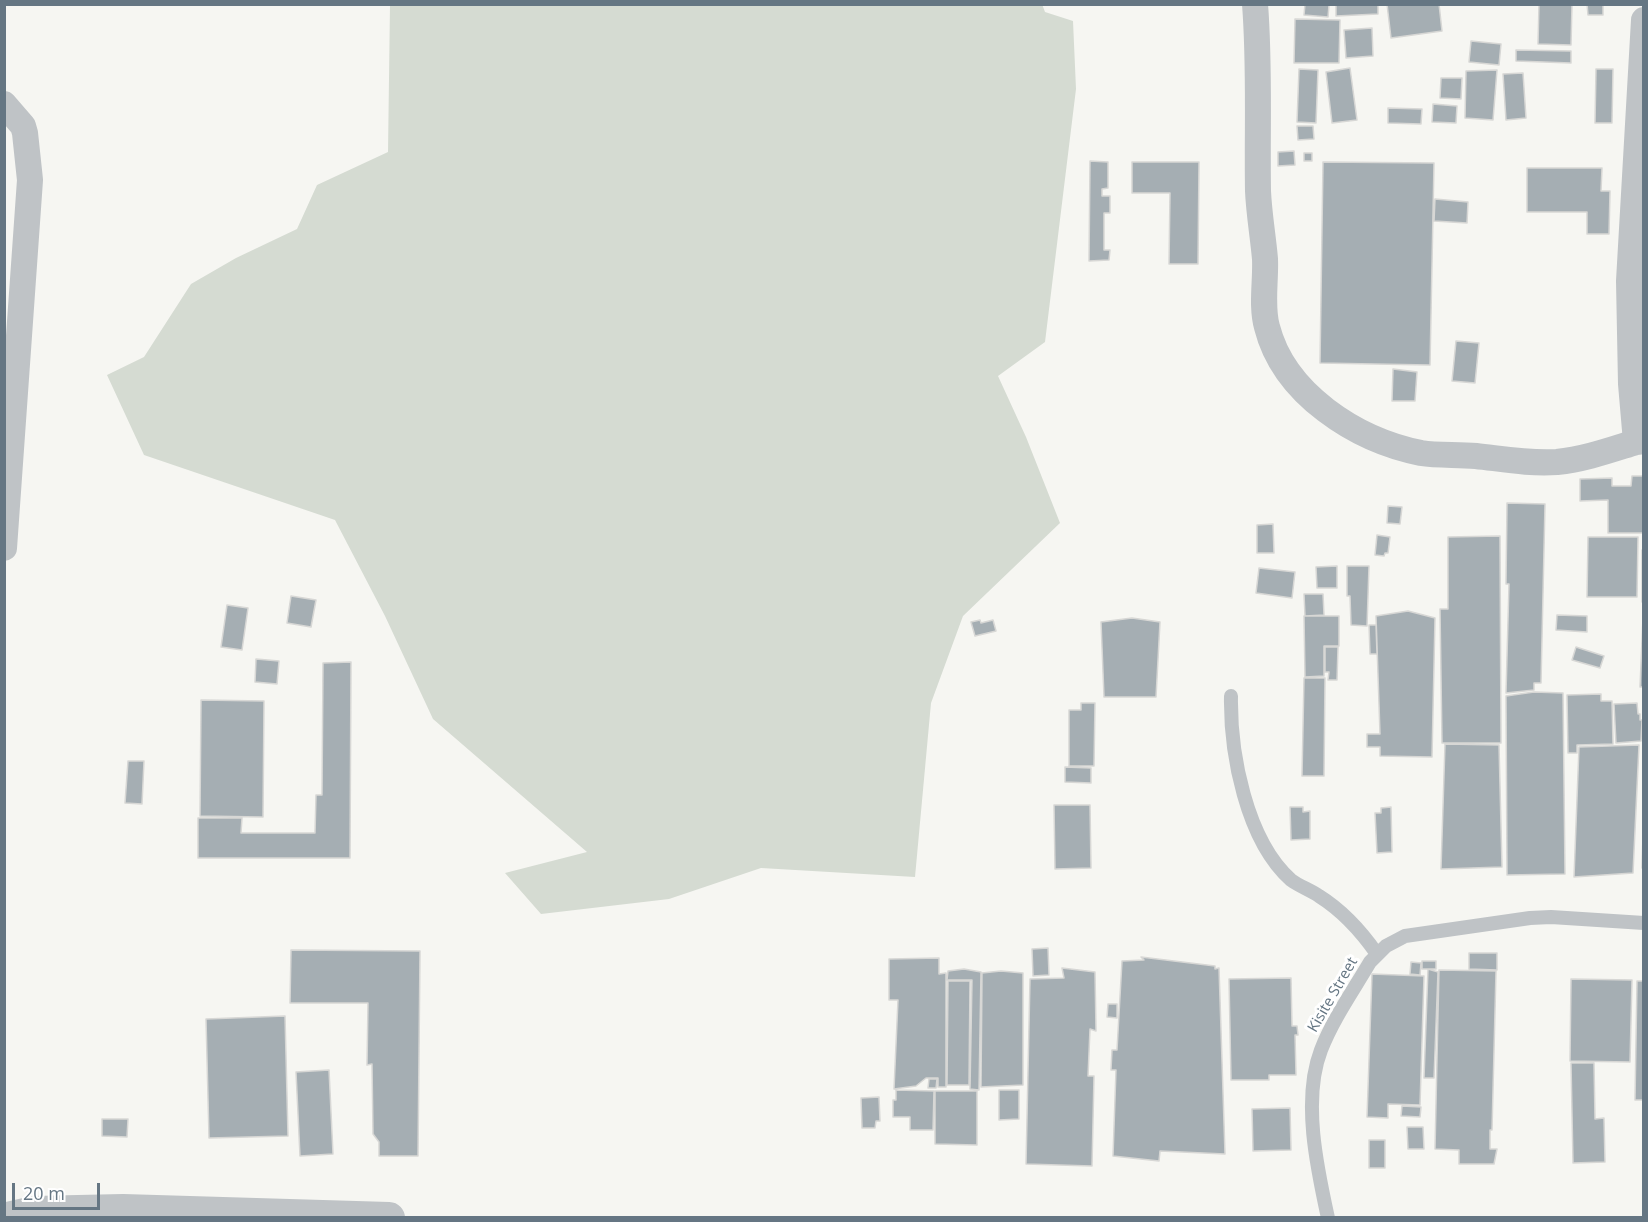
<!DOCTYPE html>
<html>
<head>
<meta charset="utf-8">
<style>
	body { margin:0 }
	#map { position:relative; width:1648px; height:1222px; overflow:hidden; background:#f6f6f2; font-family:"Open Sans",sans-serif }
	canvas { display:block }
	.frame { position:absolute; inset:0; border:6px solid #657683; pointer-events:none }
	.scale { position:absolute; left:12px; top:1183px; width:88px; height:27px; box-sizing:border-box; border:3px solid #657683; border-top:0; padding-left:8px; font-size:18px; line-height:21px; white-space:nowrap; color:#657683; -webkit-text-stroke:4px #fff; paint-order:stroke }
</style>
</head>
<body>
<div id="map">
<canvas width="1648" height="1222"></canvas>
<div class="frame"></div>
<div class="scale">20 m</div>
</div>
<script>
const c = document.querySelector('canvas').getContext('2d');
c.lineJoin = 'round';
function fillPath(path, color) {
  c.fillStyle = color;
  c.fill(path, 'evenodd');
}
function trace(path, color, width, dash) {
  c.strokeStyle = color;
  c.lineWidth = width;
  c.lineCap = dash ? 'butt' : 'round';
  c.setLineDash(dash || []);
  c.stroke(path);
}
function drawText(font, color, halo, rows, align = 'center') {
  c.font = font + ' "Open Sans",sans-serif';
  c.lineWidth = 6;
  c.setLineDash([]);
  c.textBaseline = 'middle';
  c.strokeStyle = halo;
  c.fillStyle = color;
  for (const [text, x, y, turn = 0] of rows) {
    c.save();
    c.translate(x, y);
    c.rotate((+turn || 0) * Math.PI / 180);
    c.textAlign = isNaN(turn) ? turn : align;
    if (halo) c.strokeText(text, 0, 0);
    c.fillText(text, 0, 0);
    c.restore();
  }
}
fillPath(new Path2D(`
	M 1042,4 L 1045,12 L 1073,21 L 1076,89 L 1045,342 L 998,376 L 1026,437 L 1060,523 L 963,616 L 931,703 L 915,877 L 761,868 L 669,899 L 541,914 L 505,873 L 587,852 L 433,719 L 385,616 L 335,520 L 144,455 L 107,375 L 144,357 L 191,284 L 236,258 L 297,229 L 317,185 L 388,152 L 390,5 Z`), '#d5dbd2');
const building = new Path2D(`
	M 1305,4 L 1329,5 L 1328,17 L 1304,15 Z
	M 1336,4 L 1378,4 L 1378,14 L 1336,16 Z
	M 1387,4 L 1439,4 L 1442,31 L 1391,38 Z
	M 1539,4 L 1572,4 L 1571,45 L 1538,44 Z
	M 1587,4 L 1603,4 L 1603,15 L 1588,15 Z
	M 1295,19 L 1340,20 L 1339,63 L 1294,63 Z
	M 1372,28 L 1373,56 L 1346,58 L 1344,30 Z
	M 1471,41 L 1501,44 L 1499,65 L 1469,62 Z
	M 1516,50 L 1571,51 L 1571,63 L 1516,61 Z
	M 1350,68 L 1357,120 L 1332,123 L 1326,72 Z
	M 1299,69 L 1318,70 L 1316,123 L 1297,122 Z
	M 1596,69 L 1613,69 L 1612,123 L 1595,123 Z
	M 1497,70 L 1493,120 L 1465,118 L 1466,71 Z
	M 1523,73 L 1526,118 L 1506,120 L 1503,74 Z
	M 1441,78 L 1462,78 L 1461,99 L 1440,98 Z
	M 1433,104 L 1457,106 L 1456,123 L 1432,122 Z
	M 1388,108 L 1422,109 L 1421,124 L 1388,123 Z
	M 1297,126 L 1313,126 L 1314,139 L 1298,140 Z
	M 1294,151 L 1295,165 L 1278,166 L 1278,152 Z
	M 1304,153 L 1312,153 L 1312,161 L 1304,161 Z
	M 1090,161 L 1108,162 L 1108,188 L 1102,189 L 1102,196 L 1110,196 L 1110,213 L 1104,213 L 1104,250 L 1110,250 L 1109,260 L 1089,261 Z
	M 1132,162 L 1199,162 L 1198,264 L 1169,264 L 1170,193 L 1132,193 Z
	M 1323,162 L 1434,163 L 1430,365 L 1320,363 Z
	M 1527,168 L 1602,168 L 1601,191 L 1610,191 L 1609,234 L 1587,234 L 1587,212 L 1527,212 Z
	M 1435,199 L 1468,202 L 1467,223 L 1434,221 Z
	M 1456,341 L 1479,343 L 1475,383 L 1452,381 Z
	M 1393,369 L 1417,372 L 1415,401 L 1392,401 Z
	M 1632,476 L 1643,476 L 1644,533 L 1608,533 L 1608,500 L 1580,501 L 1580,479 L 1612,478 L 1612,486 L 1631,486 Z
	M 1507,503 L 1545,504 L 1541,683 L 1534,683 L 1534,690 L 1506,693 L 1509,584 L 1506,584 Z
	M 1388,506 L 1402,507 L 1400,524 L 1387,523 Z
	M 1273,524 L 1274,553 L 1257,553 L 1257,525 Z
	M 1377,535 L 1390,537 L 1388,553 L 1385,553 L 1384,556 L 1375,555 Z
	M 1500,536 L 1501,743 L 1442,743 L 1440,609 L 1448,609 L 1448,537 Z
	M 1588,537 L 1638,537 L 1637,597 L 1587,597 Z
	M 1642,550 L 1644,550 L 1644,602 L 1642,602 Z
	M 1337,566 L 1337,588 L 1317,588 L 1316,567 Z
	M 1347,566 L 1369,566 L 1367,626 L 1351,625 L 1350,596 L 1347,596 Z
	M 1259,568 L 1295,572 L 1292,598 L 1256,593 Z
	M 1304,594 L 1323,594 L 1324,615 L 1305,616 Z
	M 291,596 L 316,600 L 311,627 L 287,623 Z
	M 227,605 L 248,608 L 242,650 L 221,647 Z
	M 1408,611 L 1435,618 L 1432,757 L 1380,756 L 1380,747 L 1367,747 L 1367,734 L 1380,734 L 1376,616 Z
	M 1557,615 L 1587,616 L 1587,632 L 1556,630 Z
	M 1304,616 L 1339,616 L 1339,646 L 1324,646 L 1324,676 L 1305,677 Z
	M 1643,617 L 1644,617 L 1644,687 L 1640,687 Z
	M 1132,618 L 1160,622 L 1156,697 L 1104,697 L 1101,622 Z
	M 980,620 L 981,623 L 993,620 L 996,631 L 975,636 L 971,622 Z
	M 1369,625 L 1376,625 L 1377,654 L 1370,654 Z
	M 1325,647 L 1338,647 L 1337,680 L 1328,680 L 1329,672 L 1325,672 Z
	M 1576,647 L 1604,656 L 1600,668 L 1572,660 Z
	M 256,659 L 279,661 L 277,684 L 255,682 Z
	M 351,662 L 350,858 L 198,858 L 198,818 L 242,818 L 241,833 L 315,833 L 316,795 L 322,795 L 323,663 Z
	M 1304,678 L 1325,678 L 1324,776 L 1302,776 Z
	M 1534,692 L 1563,693 L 1565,874 L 1507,875 L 1506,696 Z
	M 1601,694 L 1601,701 L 1612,701 L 1613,744 L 1577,745 L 1577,753 L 1568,753 L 1567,695 Z
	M 201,700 L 264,701 L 263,817 L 200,816 Z
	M 1081,703 L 1095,703 L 1094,766 L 1069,766 L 1069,710 L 1081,710 Z
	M 1637,703 L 1638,714 L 1640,714 L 1640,720 L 1642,720 L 1641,741 L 1616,743 L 1614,704 Z
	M 1445,744 L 1499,745 L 1502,867 L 1441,869 Z
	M 1639,745 L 1633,873 L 1574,877 L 1579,747 Z
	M 128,761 L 144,761 L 142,804 L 125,803 Z
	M 1065,767 L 1091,768 L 1091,783 L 1065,782 Z
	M 1644,802 L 1644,868 L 1642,868 Z
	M 1054,805 L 1090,805 L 1091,868 L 1055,869 Z
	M 1290,807 L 1303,807 L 1303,812 L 1310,811 L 1310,839 L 1291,840 Z
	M 1391,807 L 1392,852 L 1377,853 L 1375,813 L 1381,813 L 1381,808 Z
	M 1048,948 L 1049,975 L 1033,976 L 1032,949 Z
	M 291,950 L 420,951 L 418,1156 L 379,1156 L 379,1142 L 373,1134 L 372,1064 L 367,1065 L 368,1003 L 290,1003 Z
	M 1469,953 L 1497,953 L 1497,970 L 1469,969 Z
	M 1141,957 L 1215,966 L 1215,969 L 1219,968 L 1225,1154 L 1160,1151 L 1159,1161 L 1113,1156 L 1116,1070 L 1111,1070 L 1112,1050 L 1117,1050 L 1122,961 L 1144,960 Z
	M 939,958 L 939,974 L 946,973 L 946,1087 L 938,1087 L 938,1078 L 926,1078 L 916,1086 L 894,1089 L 898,1000 L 889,1000 L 889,959 Z
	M 1422,961 L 1436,961 L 1436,969 L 1422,969 Z
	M 1411,962 L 1421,963 L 1420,975 L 1410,974 Z
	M 1062,968 L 1095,972 L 1096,1031 L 1090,1029 L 1088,1076 L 1094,1076 L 1092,1166 L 1026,1164 L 1030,979 L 1064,978 Z
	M 964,969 L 981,972 L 979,1090 L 970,1089 L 972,980 L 947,980 L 948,971 Z
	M 1428,969 L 1438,972 L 1434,1078 L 1424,1078 Z
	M 1439,970 L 1496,971 L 1492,1130 L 1490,1130 L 1490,1149 L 1497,1149 L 1494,1164 L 1459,1164 L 1459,1150 L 1435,1149 Z
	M 1001,971 L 1023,973 L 1023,1085 L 981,1087 L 982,973 Z
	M 1372,974 L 1424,976 L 1420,1105 L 1388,1104 L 1388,1118 L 1367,1117 Z
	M 1291,978 L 1292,1026 L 1297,1026 L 1298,1035 L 1295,1035 L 1296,1075 L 1269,1075 L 1269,1080 L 1231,1080 L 1229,979 Z
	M 1571,979 L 1632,980 L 1630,1062 L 1570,1061 Z
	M 948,981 L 970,981 L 969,1085 L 947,1085 Z
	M 1637,981 L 1644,981 L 1644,1100 L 1635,1100 Z
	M 1108,1004 L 1117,1004 L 1117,1018 L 1107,1017 Z
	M 285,1016 L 288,1136 L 209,1138 L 206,1019 Z
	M 1571,1063 L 1594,1063 L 1595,1119 L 1604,1118 L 1605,1162 L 1573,1163 Z
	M 329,1070 L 333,1154 L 300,1156 L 296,1072 Z
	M 929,1079 L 937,1079 L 936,1088 L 928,1088 Z
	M 896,1090 L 934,1091 L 933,1130 L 910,1130 L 910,1117 L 893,1117 L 893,1100 L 896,1100 Z
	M 999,1090 L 1019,1090 L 1019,1119 L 999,1120 Z
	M 935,1091 L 977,1091 L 977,1145 L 935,1144 Z
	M 879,1097 L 880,1121 L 876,1121 L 875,1128 L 862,1128 L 861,1098 Z
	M 1402,1106 L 1421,1107 L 1420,1117 L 1401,1116 Z
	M 1290,1108 L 1291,1150 L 1253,1151 L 1252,1109 Z
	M 102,1119 L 128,1119 L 127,1137 L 102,1136 Z
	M 1407,1127 L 1423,1127 L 1424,1149 L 1408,1149 Z
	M 1369,1140 L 1385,1140 L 1385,1168 L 1369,1168 Z`);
fillPath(building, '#a5aeb3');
trace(building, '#d7d7d5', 1.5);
trace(new Path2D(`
	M 1231,696 C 1230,753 1246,840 1291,880 C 1299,886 1310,890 1319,896 C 1343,911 1361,931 1377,954
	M 1328,1218 C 1317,1168 1302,1099 1321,1050 C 1333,1019 1353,991 1370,962 L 1386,946 L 1405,936 L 1530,918 L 1551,917 L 1644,923`), '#bfc3c6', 14);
trace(new Path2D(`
	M 1255,4 C 1260,67 1257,129 1258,191 C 1259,214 1263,236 1265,259 C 1266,281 1261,306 1267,327 C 1284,394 1356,440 1421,453 C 1439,456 1458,454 1476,456 C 1503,459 1530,464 1557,462 C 1585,459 1610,450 1636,442 L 1644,441
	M 4,104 L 23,126 L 25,133 L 30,180 L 4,548
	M 1636,442 L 1631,384 L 1629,281 L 1644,20`), '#bfc3c6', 26);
trace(new Path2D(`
	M 7,1218 L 33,1212 L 123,1210 L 389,1218`), '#bfc3c6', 32);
drawText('15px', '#657683', '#fff', [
	["Kisite Street",1333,995,-60]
]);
</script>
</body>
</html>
